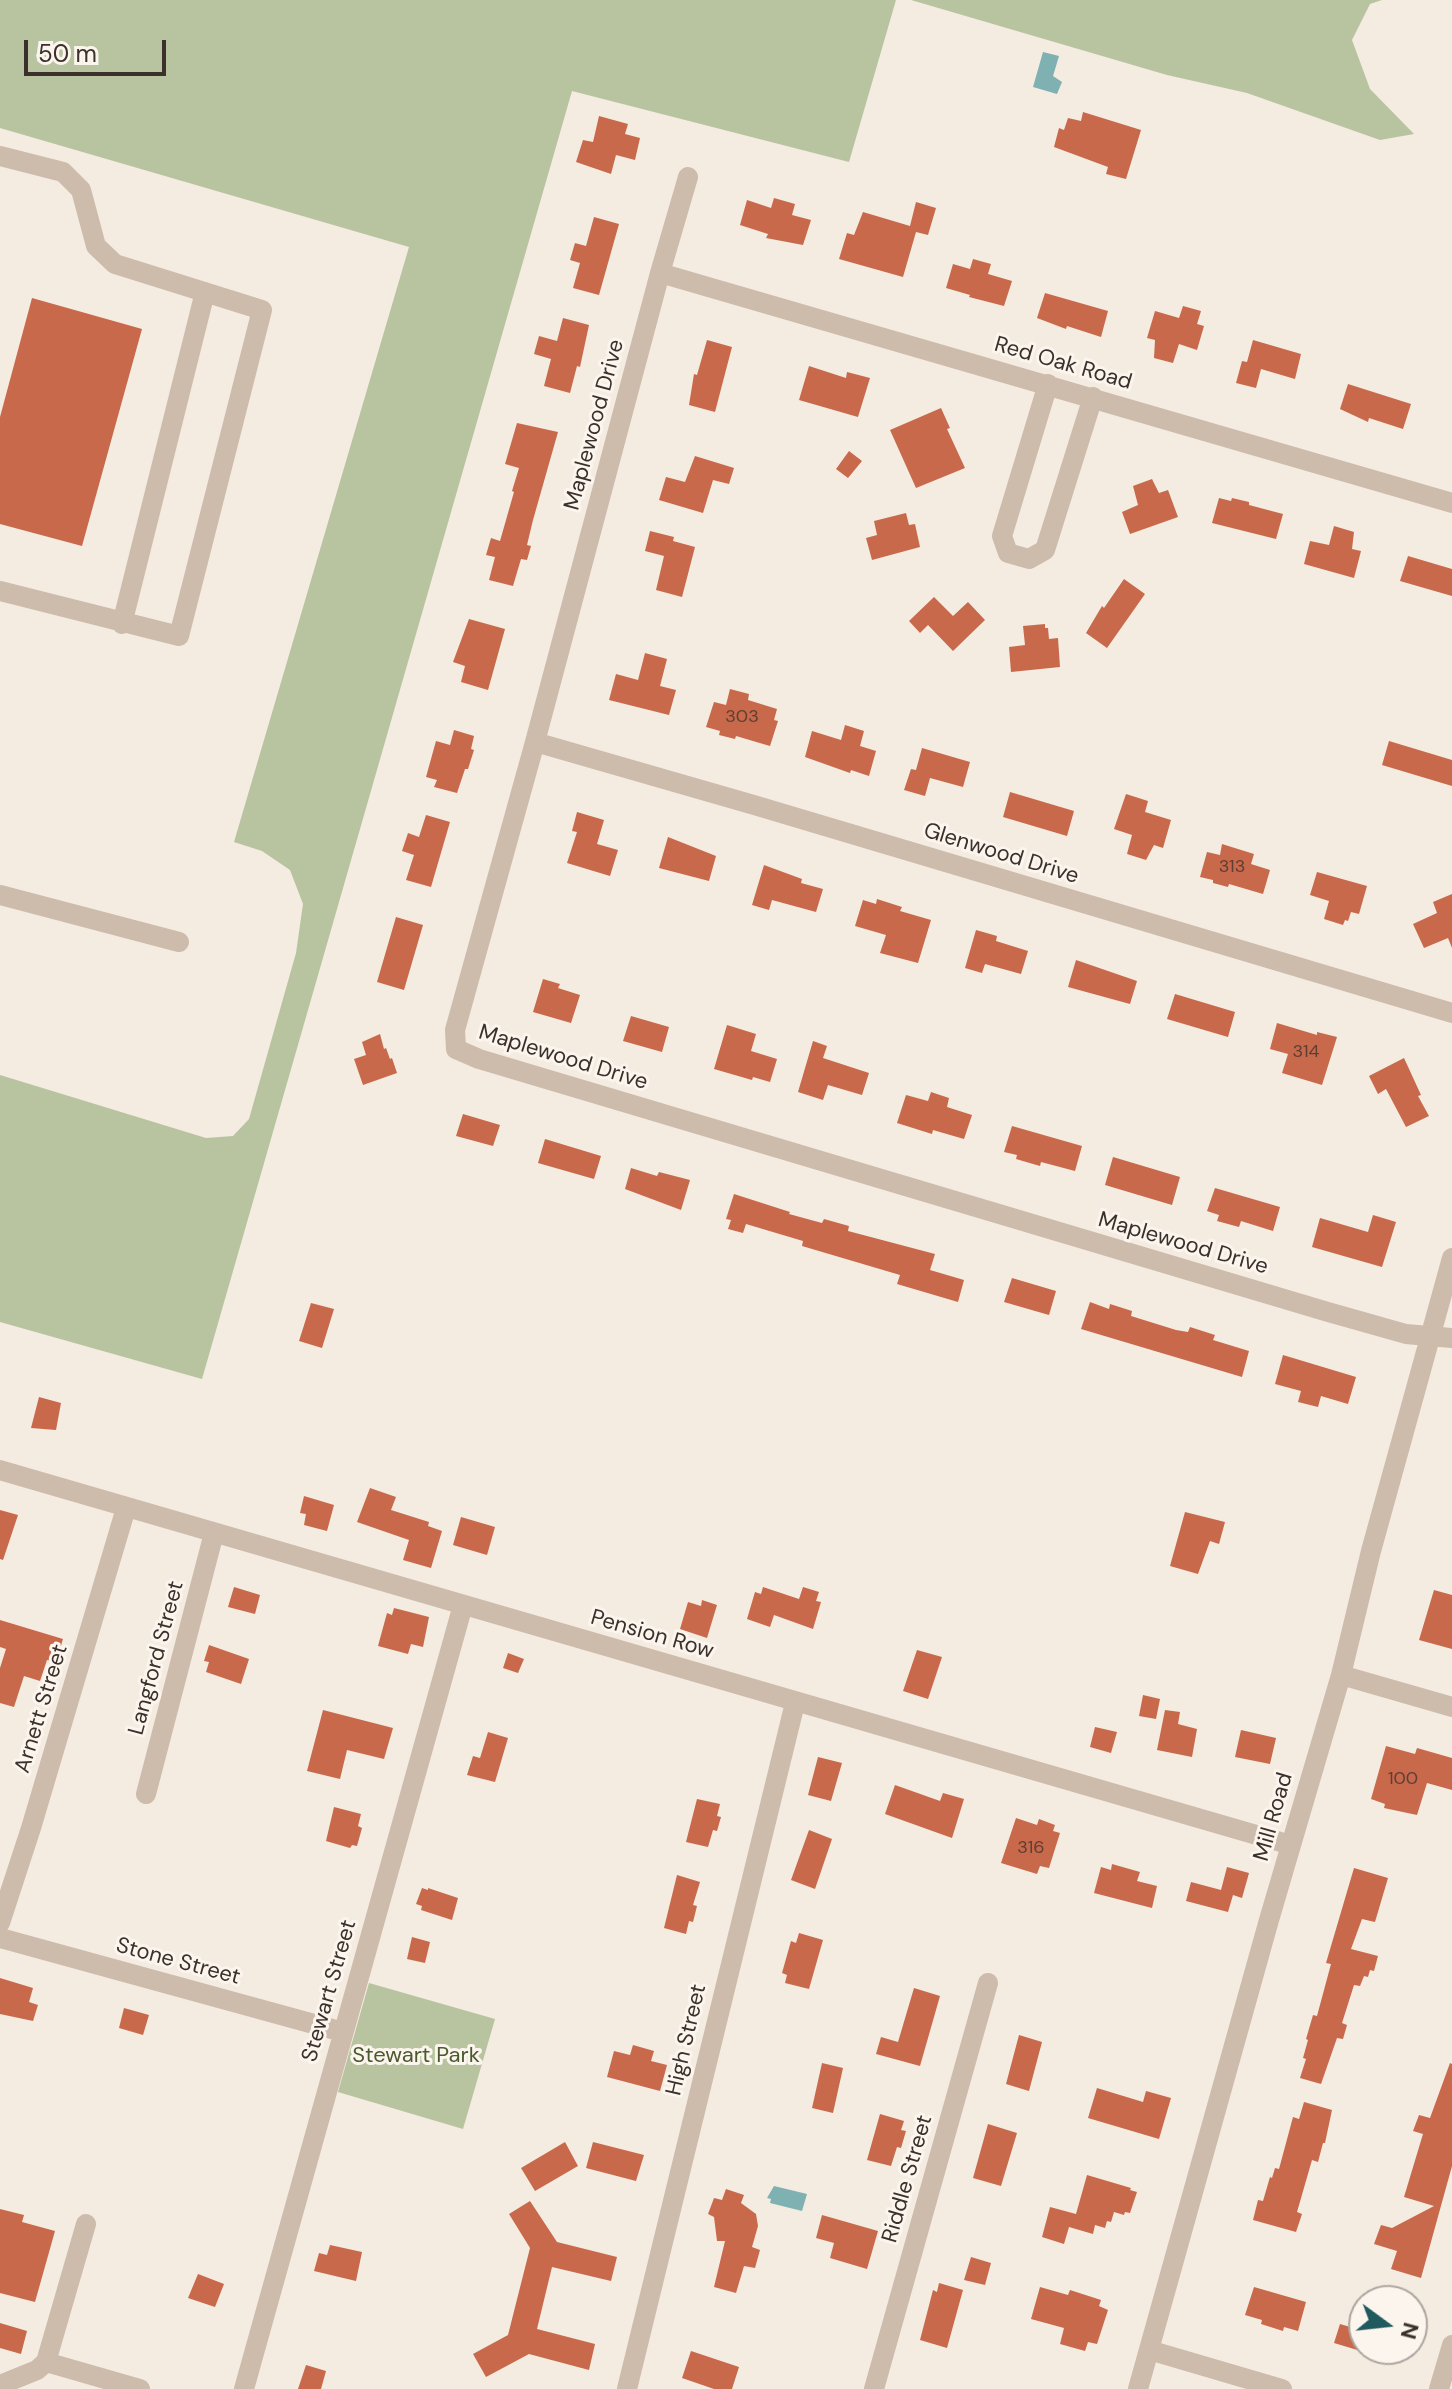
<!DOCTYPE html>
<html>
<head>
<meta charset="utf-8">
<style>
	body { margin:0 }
	#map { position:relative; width:1452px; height:2389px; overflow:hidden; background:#f4ebe1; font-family:"DM Sans",sans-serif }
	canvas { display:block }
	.north { position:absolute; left:1348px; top:2285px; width:80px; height:80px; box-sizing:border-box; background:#fbf5ee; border:2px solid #aea6a0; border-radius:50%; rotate:105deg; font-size:22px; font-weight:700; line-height:32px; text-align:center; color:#3b302b }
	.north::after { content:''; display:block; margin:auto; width:28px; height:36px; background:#1f5a5e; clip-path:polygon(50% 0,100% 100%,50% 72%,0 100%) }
	.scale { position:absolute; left:24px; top:40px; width:142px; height:36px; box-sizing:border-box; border:4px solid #3b302b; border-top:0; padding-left:10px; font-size:24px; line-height:28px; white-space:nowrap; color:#3b302b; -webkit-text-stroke:6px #fbf5ee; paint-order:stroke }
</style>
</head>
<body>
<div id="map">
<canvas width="1452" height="2389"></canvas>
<div class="north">N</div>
<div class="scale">50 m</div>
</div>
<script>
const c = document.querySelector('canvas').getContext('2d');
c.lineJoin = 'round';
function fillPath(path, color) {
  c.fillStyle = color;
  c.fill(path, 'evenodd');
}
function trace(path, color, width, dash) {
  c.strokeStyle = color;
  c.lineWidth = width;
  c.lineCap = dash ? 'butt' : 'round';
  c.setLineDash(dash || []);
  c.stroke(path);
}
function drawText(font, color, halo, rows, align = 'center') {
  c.font = font + ' "DM Sans",sans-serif';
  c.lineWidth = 6;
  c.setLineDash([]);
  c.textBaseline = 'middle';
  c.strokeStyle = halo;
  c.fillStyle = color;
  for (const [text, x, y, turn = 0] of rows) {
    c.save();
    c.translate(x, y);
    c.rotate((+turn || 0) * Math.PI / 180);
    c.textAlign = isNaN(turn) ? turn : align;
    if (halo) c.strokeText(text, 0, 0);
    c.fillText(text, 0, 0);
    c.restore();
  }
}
fillPath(new Path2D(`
	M 0,0 L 896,0 L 849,162 L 572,91 L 202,1379 L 0,1322 L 0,1075 L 206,1138 L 233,1136 L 249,1119 L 296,953 L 303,904 L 290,870 L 262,851 L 234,842 L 409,247 L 0,128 Z
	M 911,0 L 1382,0 L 1370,4 L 1352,40 L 1370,89 L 1414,134 L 1380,140 L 1247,93 L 1167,75 Z
	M 369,1983 L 495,2019 L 463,2129 L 338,2092 Z`), '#b8c4a0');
fillPath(new Path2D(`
	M 1043,52 L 1059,56 L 1053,76 L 1062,82 L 1057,94 L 1033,87 Z
	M 774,2186 L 807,2194 L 802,2211 L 770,2203 L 771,2199 L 767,2198 Z`), '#7fb0b2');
fillPath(new Path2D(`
	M 1083,112 L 1141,130 L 1126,179 L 1106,174 L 1108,167 L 1054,147 L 1059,128 L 1064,130 L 1068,118 L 1081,121 Z
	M 599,116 L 628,124 L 625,134 L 640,138 L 635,160 L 616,155 L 611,174 L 576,162 L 583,140 L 593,142 Z
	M 774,198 L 795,204 L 792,215 L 811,220 L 803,245 L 766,238 L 768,234 L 740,225 L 747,200 L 771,208 Z
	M 916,202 L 936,208 L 928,235 L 916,232 L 903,277 L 839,259 L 847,233 L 854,235 L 863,212 L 910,226 Z
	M 594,217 L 619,224 L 599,295 L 573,288 L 580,263 L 570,260 L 575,243 L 586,246 Z
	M 973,259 L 991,264 L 988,274 L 1012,281 L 1004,306 L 969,297 L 970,295 L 946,288 L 953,264 L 970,269 Z
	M 1045,293 L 1108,311 L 1101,337 L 1067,326 L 1066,329 L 1037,318 Z
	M 32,298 L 142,329 L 82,546 L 0,524 L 0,417 Z
	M 1183,306 L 1201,311 L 1197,324 L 1204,326 L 1197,350 L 1179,344 L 1173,363 L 1154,358 L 1155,340 L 1147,338 L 1155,311 L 1179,318 Z
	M 563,318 L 589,325 L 580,367 L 577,366 L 570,393 L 544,386 L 551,359 L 534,354 L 539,336 L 557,341 Z
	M 707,340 L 732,347 L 715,412 L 689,405 L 694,374 L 697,375 Z
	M 1253,340 L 1301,354 L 1295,379 L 1261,369 L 1256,388 L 1236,383 L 1242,361 L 1247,362 Z
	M 809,366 L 846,378 L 847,372 L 870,378 L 858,417 L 799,400 Z
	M 1348,384 L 1411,404 L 1403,429 L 1369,418 L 1368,422 L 1340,409 Z
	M 941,408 L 950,428 L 947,429 L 965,468 L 916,488 L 890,430 Z
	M 517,423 L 558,432 L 533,520 L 527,545 L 531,546 L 527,560 L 521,559 L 513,586 L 489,580 L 495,557 L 486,555 L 491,538 L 500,541 L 514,492 L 512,491 L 519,468 L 505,464 Z
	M 849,451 L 862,461 L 848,478 L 836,469 Z
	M 695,456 L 734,468 L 729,484 L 713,480 L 703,513 L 659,500 L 666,477 L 685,482 Z
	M 1152,479 L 1159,493 L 1168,490 L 1178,517 L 1130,534 L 1122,512 L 1138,505 L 1133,486 Z
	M 1219,498 L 1231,501 L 1232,498 L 1249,502 L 1249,505 L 1283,514 L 1276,539 L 1212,523 Z
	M 906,513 L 909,525 L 915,524 L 920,547 L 872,560 L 866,538 L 877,535 L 874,521 Z
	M 1334,526 L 1354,532 L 1352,549 L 1361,551 L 1354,578 L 1304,564 L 1310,541 L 1329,545 Z
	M 650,531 L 674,537 L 673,541 L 695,547 L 682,597 L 656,590 L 664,556 L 645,551 Z
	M 1408,556 L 1452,569 L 1452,596 L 1400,581 Z
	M 1124,579 L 1145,594 L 1107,648 L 1086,633 L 1102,606 L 1104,608 Z
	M 934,597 L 953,616 L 968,602 L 985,620 L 953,651 L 928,625 L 920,633 L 909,621 Z
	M 469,619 L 505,629 L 488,690 L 461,682 L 465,666 L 453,662 Z
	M 1045,624 L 1045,628 L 1048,628 L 1049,639 L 1058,638 L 1060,667 L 1011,672 L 1009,647 L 1025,645 L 1023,626 Z
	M 645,653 L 667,659 L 660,686 L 676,690 L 669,715 L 609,700 L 616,674 L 638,680 Z
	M 730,689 L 749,694 L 748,700 L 777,709 L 774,720 L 778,721 L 770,746 L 736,736 L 735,739 L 719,735 L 720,731 L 706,727 L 714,702 L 726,705 Z
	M 845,725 L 864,731 L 860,746 L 876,751 L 869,776 L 851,770 L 850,773 L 805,757 L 812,731 L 841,740 Z
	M 454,730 L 474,736 L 471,749 L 474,750 L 468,769 L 465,769 L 457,793 L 434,787 L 437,780 L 426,777 L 436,741 L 450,745 Z
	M 1389,741 L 1452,760 L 1452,786 L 1382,765 Z
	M 922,748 L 970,762 L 963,787 L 930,778 L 925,796 L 904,790 L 911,769 L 916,770 Z
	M 1010,792 L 1074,811 L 1067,836 L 1003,817 Z
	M 1126,794 L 1148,801 L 1145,812 L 1171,820 L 1163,848 L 1154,845 L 1146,860 L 1127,854 L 1132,835 L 1114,829 Z
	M 577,812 L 604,820 L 597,844 L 618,850 L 610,876 L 567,863 L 577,832 L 572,831 Z
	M 426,815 L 450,822 L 431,887 L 406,880 L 414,855 L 402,851 L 408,833 L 419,837 Z
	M 668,837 L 716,856 L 709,881 L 659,868 Z
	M 1222,844 L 1254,854 L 1251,864 L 1270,870 L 1263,894 L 1229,884 L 1228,887 L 1213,883 L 1213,880 L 1200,877 L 1207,852 L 1220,855 Z
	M 764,865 L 802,879 L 801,883 L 823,889 L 816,912 L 772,900 L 769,910 L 752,905 Z
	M 1317,872 L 1367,886 L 1359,914 L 1351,912 L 1348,921 L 1345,920 L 1343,925 L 1324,919 L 1329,901 L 1310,895 Z
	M 1452,894 L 1452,948 L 1448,938 L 1424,948 L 1413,924 L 1437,913 L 1433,902 Z
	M 877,899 L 902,907 L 900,911 L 931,920 L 918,963 L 880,953 L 886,935 L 855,926 L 863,900 L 876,904 Z
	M 396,917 L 423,925 L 404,990 L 377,982 Z
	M 976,930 L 997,936 L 996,941 L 1028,951 L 1021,974 L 985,964 L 982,973 L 965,968 Z
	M 1076,960 L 1137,981 L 1130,1004 L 1068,987 Z
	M 543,979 L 560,984 L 558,988 L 580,995 L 571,1023 L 533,1012 Z
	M 1175,994 L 1235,1012 L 1228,1037 L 1167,1019 Z
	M 631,1016 L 669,1027 L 662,1052 L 623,1041 Z
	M 1277,1023 L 1317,1035 L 1317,1032 L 1337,1037 L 1322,1085 L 1282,1073 L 1288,1054 L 1270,1049 Z
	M 727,1025 L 756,1034 L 751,1051 L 777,1059 L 770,1082 L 753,1077 L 752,1080 L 714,1069 Z
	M 380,1034 L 384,1049 L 386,1048 L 390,1059 L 392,1058 L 397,1073 L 363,1085 L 354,1059 L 366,1055 L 362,1042 Z
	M 813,1041 L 827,1046 L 823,1058 L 869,1073 L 862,1095 L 828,1085 L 823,1100 L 798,1092 Z
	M 1404,1058 L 1421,1095 L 1418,1096 L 1429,1116 L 1406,1127 L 1386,1089 L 1378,1094 L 1369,1076 Z
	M 931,1092 L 949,1098 L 947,1107 L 972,1115 L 964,1139 L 933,1130 L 932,1134 L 897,1123 L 906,1095 L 928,1101 Z
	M 463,1114 L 500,1125 L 493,1146 L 456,1136 Z
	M 1012,1126 L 1082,1146 L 1075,1171 L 1041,1162 L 1040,1166 L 1016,1159 L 1017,1155 L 1004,1152 Z
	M 545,1139 L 601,1156 L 594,1179 L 538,1163 Z
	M 1113,1157 L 1180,1177 L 1172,1205 L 1105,1185 Z
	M 631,1168 L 657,1176 L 659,1172 L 690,1180 L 681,1210 L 625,1189 Z
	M 1215,1188 L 1280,1207 L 1273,1231 L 1241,1221 L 1239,1227 L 1217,1221 L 1219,1215 L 1207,1211 Z
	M 734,1194 L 790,1212 L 789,1214 L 822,1223 L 824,1219 L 849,1226 L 848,1231 L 935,1254 L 930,1270 L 964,1280 L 958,1302 L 897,1284 L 900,1275 L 802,1246 L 803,1241 L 746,1224 L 743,1233 L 728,1229 L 731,1220 L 726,1219 Z
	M 1373,1215 L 1396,1222 L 1382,1267 L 1312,1247 L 1320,1218 L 1368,1232 Z
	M 1012,1278 L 1056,1291 L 1049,1315 L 1004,1302 Z
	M 1090,1302 L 1109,1309 L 1110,1304 L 1132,1311 L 1131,1316 L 1176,1330 L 1188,1332 L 1190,1327 L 1215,1335 L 1213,1340 L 1249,1351 L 1242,1377 L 1081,1329 Z
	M 311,1303 L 334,1309 L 322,1348 L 299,1341 Z
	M 1283,1355 L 1356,1377 L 1348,1404 L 1321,1396 L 1318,1407 L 1298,1402 L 1301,1391 L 1275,1384 Z
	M 39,1397 L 61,1403 L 56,1430 L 31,1428 Z
	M 370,1488 L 396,1497 L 391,1510 L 429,1522 L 428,1526 L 442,1531 L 431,1568 L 403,1560 L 409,1540 L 357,1522 Z
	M 304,1496 L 334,1505 L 327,1531 L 304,1525 L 306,1514 L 300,1513 Z
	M 0,1510 L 18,1515 L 3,1560 L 0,1559 Z
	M 1185,1512 L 1225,1522 L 1219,1544 L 1210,1541 L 1198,1574 L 1170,1566 Z
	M 461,1517 L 495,1527 L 487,1555 L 453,1545 Z
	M 234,1587 L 260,1595 L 255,1614 L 228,1607 Z
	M 763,1587 L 799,1599 L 803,1587 L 819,1592 L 816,1601 L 821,1602 L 813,1629 L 774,1615 L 770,1627 L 747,1619 L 755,1592 L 761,1594 Z
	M 1434,1590 L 1452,1595 L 1452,1649 L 1419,1640 Z
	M 702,1600 L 717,1605 L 707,1638 L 680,1629 L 688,1602 L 701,1606 Z
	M 394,1608 L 429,1617 L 423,1647 L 411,1644 L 408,1654 L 378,1646 L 387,1613 L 392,1615 Z
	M 0,1620 L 63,1639 L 56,1662 L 47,1660 L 40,1681 L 24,1676 L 14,1707 L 0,1703 L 0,1668 L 6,1649 L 0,1647 Z
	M 209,1645 L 249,1659 L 241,1684 L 206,1672 L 209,1662 L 204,1661 Z
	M 917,1650 L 942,1657 L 928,1699 L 903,1691 Z
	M 508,1653 L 524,1659 L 518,1673 L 503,1668 Z
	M 1143,1695 L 1160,1699 L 1156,1719 L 1139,1716 Z
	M 323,1710 L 393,1728 L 384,1759 L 347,1750 L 340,1779 L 307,1771 Z
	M 1165,1710 L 1180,1712 L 1178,1724 L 1197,1729 L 1192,1757 L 1157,1750 Z
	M 1095,1727 L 1117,1732 L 1111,1753 L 1090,1747 Z
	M 1241,1730 L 1276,1738 L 1270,1764 L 1235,1757 Z
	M 488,1732 L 508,1738 L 495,1782 L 467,1775 L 473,1756 L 480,1758 Z
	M 1386,1746 L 1415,1754 L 1417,1748 L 1452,1758 L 1452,1790 L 1427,1783 L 1417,1815 L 1384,1808 L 1385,1804 L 1371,1799 Z
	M 818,1757 L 842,1763 L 831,1801 L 808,1795 Z
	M 895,1785 L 940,1801 L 943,1793 L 964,1799 L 952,1838 L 885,1814 Z
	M 697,1799 L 720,1804 L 717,1816 L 721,1817 L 717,1831 L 713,1830 L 708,1847 L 686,1842 Z
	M 334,1807 L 361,1814 L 358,1826 L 362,1828 L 357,1846 L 352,1845 L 350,1848 L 326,1841 Z
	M 1016,1818 L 1037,1825 L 1039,1819 L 1055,1825 L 1053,1831 L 1060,1833 L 1049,1868 L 1040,1866 L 1037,1874 L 1001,1863 Z
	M 809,1830 L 832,1839 L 815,1889 L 791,1880 Z
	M 1112,1864 L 1140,1872 L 1137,1881 L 1157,1886 L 1152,1908 L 1094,1893 L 1101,1867 L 1111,1870 Z
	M 1227,1867 L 1249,1873 L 1242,1898 L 1233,1895 L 1228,1912 L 1186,1901 L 1191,1882 L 1221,1890 Z
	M 1354,1868 L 1388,1878 L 1375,1922 L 1362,1919 L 1351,1949 L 1378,1956 L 1374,1971 L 1370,1970 L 1368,1977 L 1364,1976 L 1360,1986 L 1354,1985 L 1342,2023 L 1347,2025 L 1343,2039 L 1337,2038 L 1321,2084 L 1300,2078 L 1306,2059 L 1303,2058 L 1308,2040 L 1306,2039 L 1313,2015 L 1317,2016 L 1331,1964 L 1326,1963 Z
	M 677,1875 L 700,1882 L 693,1905 L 697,1906 L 693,1922 L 689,1921 L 686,1934 L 664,1928 Z
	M 422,1888 L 428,1890 L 428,1888 L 458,1898 L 452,1920 L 421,1910 L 422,1906 L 416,1904 Z
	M 799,1933 L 823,1940 L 809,1989 L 785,1983 L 787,1975 L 782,1973 L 791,1941 L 796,1943 Z
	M 412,1937 L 430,1942 L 425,1963 L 407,1959 Z
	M 0,1978 L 33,1988 L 29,2002 L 38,2005 L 33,2021 L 0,2014 Z
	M 914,1988 L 940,1996 L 920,2066 L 876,2054 L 881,2037 L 898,2042 Z
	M 124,2008 L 149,2015 L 143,2035 L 119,2028 Z
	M 1019,2035 L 1042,2042 L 1029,2091 L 1006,2084 Z
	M 633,2045 L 654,2051 L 651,2061 L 667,2065 L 660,2091 L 607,2077 L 614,2051 L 630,2055 Z
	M 822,2063 L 843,2068 L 833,2113 L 812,2108 Z
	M 1450,2063 L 1452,2064 L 1452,2166 L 1421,2278 L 1391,2269 L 1397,2251 L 1374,2244 L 1381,2225 L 1392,2228 L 1434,2206 L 1404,2197 L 1423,2134 L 1413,2131 L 1419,2115 L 1430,2118 Z
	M 1097,2088 L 1143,2102 L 1146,2091 L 1171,2098 L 1159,2139 L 1088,2118 Z
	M 1304,2102 L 1332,2110 L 1325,2143 L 1323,2143 L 1318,2162 L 1312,2160 L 1297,2212 L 1302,2214 L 1296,2232 L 1253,2220 L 1258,2200 L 1263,2201 L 1270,2177 L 1272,2178 L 1275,2168 L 1279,2169 L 1293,2117 L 1299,2119 Z
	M 880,2114 L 904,2121 L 901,2130 L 906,2131 L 901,2148 L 897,2147 L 891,2166 L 867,2160 Z
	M 988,2124 L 1017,2133 L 1001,2186 L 973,2178 Z
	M 565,2142 L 578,2166 L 535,2191 L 521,2168 Z
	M 593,2142 L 644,2155 L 636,2181 L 586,2168 Z
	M 1087,2175 L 1131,2188 L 1130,2190 L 1137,2192 L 1130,2213 L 1125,2212 L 1124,2215 L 1114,2212 L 1111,2222 L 1107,2221 L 1105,2228 L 1095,2225 L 1093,2234 L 1069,2227 L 1064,2244 L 1042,2237 L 1050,2207 L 1076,2214 Z
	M 726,2189 L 744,2195 L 741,2203 L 756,2214 L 758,2226 L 752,2247 L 760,2250 L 755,2268 L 744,2266 L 736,2293 L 714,2287 L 725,2241 L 717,2241 L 714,2217 L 708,2214 L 714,2198 L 722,2200 Z
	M 530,2201 L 557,2242 L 617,2257 L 611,2281 L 552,2267 L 537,2329 L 595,2344 L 589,2370 L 529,2354 L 486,2377 L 473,2354 L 508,2335 L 530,2248 L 509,2214 Z
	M 0,2209 L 24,2215 L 22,2222 L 55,2231 L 35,2302 L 0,2293 Z
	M 822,2215 L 878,2231 L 867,2269 L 830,2258 L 834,2243 L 816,2238 Z
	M 330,2245 L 362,2252 L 356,2281 L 314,2271 L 319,2253 L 327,2255 Z
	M 971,2257 L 991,2263 L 985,2285 L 964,2280 Z
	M 198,2274 L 224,2284 L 215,2307 L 188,2298 Z
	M 939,2283 L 963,2290 L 947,2348 L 920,2340 L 933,2290 L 937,2292 Z
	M 1040,2287 L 1068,2295 L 1070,2290 L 1101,2300 L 1099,2306 L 1108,2310 L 1097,2344 L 1088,2342 L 1085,2351 L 1060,2344 L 1064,2328 L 1031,2319 Z
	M 1254,2287 L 1306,2302 L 1298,2331 L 1284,2327 L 1283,2331 L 1261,2324 L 1262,2320 L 1245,2315 Z
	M 0,2323 L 27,2331 L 21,2354 L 0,2348 Z
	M 1340,2324 L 1364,2331 L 1364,2352 L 1334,2343 Z
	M 691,2351 L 739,2367 L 732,2389 L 714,2389 L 682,2378 Z
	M 306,2365 L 326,2371 L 321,2389 L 298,2389 Z`), '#c8694b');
trace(new Path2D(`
	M 0,156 L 63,172 L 81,190 L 96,246 L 115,264 L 262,310 L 179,636 L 0,591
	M 688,177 L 660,273 L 535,742 L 455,1030 L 456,1049 L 479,1059 L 1328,1312 L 1406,1334 L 1452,1338
	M 660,273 L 1452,503
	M 1048,384 L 1002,536 L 1008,553 L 1029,559 L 1045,550 L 1093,397
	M 122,624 L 205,292
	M 535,742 L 754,805 L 1452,1013
	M 0,895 L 179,942
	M 0,1470 L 1291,1845
	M 1341,1675 L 1452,1707
	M 146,1794 L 214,1533
	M 0,1923 L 31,1828 L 126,1508
	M 0,1938 L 343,2032
	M 1149,2350 L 1282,2389
	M 46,2362 L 140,2389
	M 0,2385 L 37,2370 L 46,2362 L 86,2224
	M 244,2389 L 463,1605
	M 627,2389 L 795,1703
	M 874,2389 L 988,1983
	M 1138,2389 L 1269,1920 L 1341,1675 L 1371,1551 L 1452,1258
	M 1439,2389 L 1452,2345`), '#cdbbac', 20);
drawText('18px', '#5e3e33', null, [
	["303",742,717],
	["313",1232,867],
	["314",1306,1052],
	["100",1403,1779],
	["316",1031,1848]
]);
drawText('22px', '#3b302b', '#fbf5ee', [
	["Red Oak Road",1063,364,16],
	["Maplewood Drive",595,425,-75],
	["Glenwood Drive",1001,854,17],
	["Maplewood Drive",563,1058,17],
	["Maplewood Drive",1183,1244,16],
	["Pension Row",652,1635,16],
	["Langford Street",157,1658,-75],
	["Arnett Street",42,1709,-73],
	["Mill Road",1274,1817,-74],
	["Stone Street",178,1962,15],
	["Stewart Street",330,1991,-74],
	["High Street",687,2040,-77],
	["Riddle Street",908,2179,-74]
]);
drawText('22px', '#4a5a2e', '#fbf5ee', [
	["Stewart Park",416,2056]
]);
</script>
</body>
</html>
